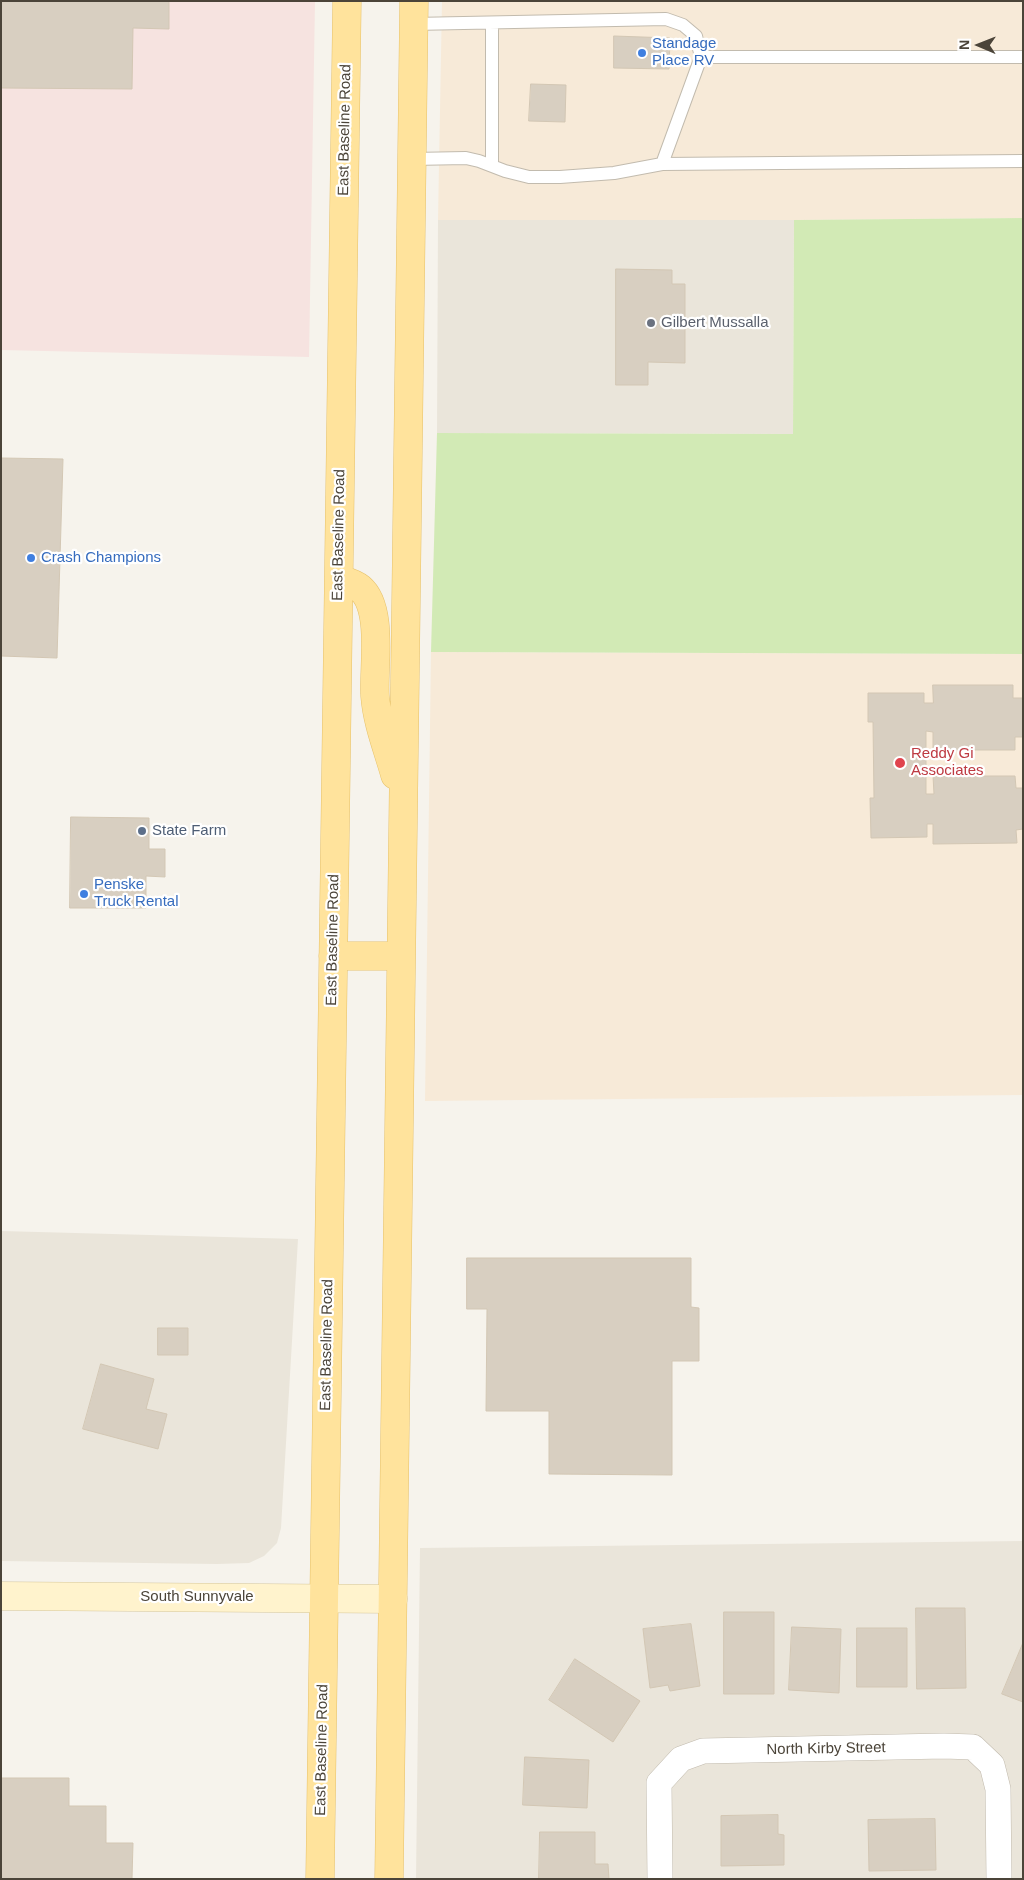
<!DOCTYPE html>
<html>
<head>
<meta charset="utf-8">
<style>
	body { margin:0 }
	#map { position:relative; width:1024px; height:1880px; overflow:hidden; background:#f6f3ec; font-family:Helvetica,sans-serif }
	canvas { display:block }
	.frame { position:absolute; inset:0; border:2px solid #4b4439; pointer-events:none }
	.north { position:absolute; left:954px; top:20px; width:50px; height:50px; -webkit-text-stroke:4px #fff; paint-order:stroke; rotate:271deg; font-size:14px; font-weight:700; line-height:20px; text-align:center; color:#4b4439 }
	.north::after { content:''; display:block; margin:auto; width:18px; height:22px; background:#4b4439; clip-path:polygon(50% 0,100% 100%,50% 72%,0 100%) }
</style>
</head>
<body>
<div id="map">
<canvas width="1024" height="1880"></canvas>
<div class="frame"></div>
<div class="north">N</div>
</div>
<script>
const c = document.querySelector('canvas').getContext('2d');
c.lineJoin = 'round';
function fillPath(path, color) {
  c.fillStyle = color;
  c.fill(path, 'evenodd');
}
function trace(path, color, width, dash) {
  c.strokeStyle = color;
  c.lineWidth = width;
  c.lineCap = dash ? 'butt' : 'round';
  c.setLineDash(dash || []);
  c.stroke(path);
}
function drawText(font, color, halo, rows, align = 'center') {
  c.font = font + ' Helvetica,sans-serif';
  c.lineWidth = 4.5;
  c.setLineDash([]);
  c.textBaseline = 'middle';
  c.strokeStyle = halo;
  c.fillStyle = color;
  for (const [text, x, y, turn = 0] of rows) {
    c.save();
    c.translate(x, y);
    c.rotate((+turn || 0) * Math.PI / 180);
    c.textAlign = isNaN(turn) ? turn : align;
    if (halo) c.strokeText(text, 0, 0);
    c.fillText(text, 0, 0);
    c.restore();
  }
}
fillPath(new Path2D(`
	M 438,220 L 794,220 L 793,434 L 437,433 Z
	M 1,1231 L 298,1239 L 281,1528 L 277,1543 L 264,1556 L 249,1563 L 217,1564 L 1,1561 Z
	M 1023,1541 L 1023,1879 L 416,1879 L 420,1548 Z`), '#eae5da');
fillPath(new Path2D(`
	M 442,1 L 1023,1 L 1023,218 L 794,220 L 438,220 Z
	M 431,652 L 1023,654 L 1023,1095 L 425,1101 Z`), '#f7ead8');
fillPath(new Path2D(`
	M 1,1 L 315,1 L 309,357 L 1,350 Z`), '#f6e3e0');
fillPath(new Path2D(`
	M 1023,218 L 1023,654 L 431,652 L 437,433 L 793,434 L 794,220 Z`), '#d2eab5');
const building = new Path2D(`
	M 1,1 L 169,1 L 169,29 L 133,28 L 132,89 L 1,88 Z
	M 614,36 L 670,38 L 669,69 L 614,68 Z
	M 531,84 L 566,85 L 565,122 L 529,121 Z
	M 616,269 L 672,270 L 672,284 L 685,284 L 685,363 L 648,362 L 648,385 L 616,385 Z
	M 1,458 L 63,459 L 57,658 L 1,656 Z
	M 933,685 L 1013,685 L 1013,698 L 1023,698 L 1023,737 L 1015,737 L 1015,750 L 933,750 L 933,732 L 926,731 L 926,794 L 934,794 L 933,776 L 1015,776 L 1016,788 L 1023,788 L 1023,829 L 1016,830 L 1017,843 L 933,844 L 933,824 L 927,824 L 927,837 L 871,838 L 870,798 L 874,798 L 873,722 L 868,722 L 868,693 L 924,693 L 924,703 L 933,703 Z
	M 71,817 L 149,818 L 149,849 L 165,849 L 165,877 L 146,876 L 146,908 L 70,908 Z
	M 467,1258 L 691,1258 L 691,1307 L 699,1308 L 699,1361 L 672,1361 L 672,1475 L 549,1474 L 549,1411 L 486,1411 L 487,1309 L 467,1309 Z
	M 158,1328 L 188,1328 L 188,1355 L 158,1355 Z
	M 101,1364 L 154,1379 L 146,1409 L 167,1414 L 158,1449 L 83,1429 Z
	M 916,1608 L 965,1608 L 966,1688 L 917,1689 Z
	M 724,1612 L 774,1612 L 774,1694 L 724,1694 Z
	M 691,1624 L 700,1686 L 670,1691 L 668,1685 L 650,1688 L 643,1629 Z
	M 792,1627 L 841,1629 L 839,1693 L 789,1690 Z
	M 857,1628 L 907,1628 L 907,1687 L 857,1687 Z
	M 1023,1643 L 1023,1702 L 1002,1694 Z
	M 575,1659 L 640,1701 L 613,1742 L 549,1700 Z
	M 525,1757 L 589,1760 L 587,1808 L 523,1805 Z
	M 1,1778 L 69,1778 L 69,1806 L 106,1806 L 106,1843 L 133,1843 L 132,1879 L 1,1879 Z
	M 778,1815 L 778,1834 L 784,1835 L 784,1865 L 721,1866 L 721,1816 Z
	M 935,1819 L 936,1870 L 869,1871 L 868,1820 Z
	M 540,1832 L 595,1832 L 595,1864 L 608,1864 L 609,1879 L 539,1879 Z`);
fillPath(building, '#d8cfc1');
trace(building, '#d3c7b4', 1);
const lane = new Path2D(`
	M 413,24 L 666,19 L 683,25 L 696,36 L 701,57 L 662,164
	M 701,57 L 1023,57
	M 412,159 L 466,158 L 479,161 L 505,171 L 529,177 L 560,177 L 614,173 L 662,164 L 1023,161
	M 492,166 L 492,23`);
const street = new Path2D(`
	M 660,1879 L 659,1783 L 681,1759 L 703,1751 L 944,1746 L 973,1747 L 992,1765 L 998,1789 L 999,1879`);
const secondary = new Path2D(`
	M 1,1596 L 393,1599`);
const primary = new Path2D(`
	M 339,579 C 346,581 354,583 360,588 C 384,608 373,668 375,696 C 377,723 388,750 395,775
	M 333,956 L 401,956
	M 320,1879 L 347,1
	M 389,1879 L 414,1`);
trace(lane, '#c2bbae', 14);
trace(street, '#c2bbae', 26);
trace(secondary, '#d6c79b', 29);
trace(primary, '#e6c16a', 29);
trace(lane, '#fff', 12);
trace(street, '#fff', 25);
trace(secondary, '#fff3cd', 28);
trace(primary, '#ffe39c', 28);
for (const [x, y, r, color] of [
	[642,53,5,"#3f7fe0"],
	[651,323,5,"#6b7280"],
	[31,558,5,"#3f7fe0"],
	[900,763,6,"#e0444e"],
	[142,831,5,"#5c6f8a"],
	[84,894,5,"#3f7fe0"]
]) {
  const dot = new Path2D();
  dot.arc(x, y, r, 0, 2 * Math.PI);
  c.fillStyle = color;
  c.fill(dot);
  trace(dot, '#fff', 2);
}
drawText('15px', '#366cbe', '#fff', [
	["Standage",652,44],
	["Place RV",652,61],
	["Crash Champions",41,558],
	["Penske",94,885],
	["Truck Rental",94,902]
], 'left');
drawText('15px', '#4b4439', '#fff', [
	["East Baseline Road",345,130,-89],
	["East Baseline Road",339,535,-89],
	["East Baseline Road",333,940,-89],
	["East Baseline Road",327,1345,-89],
	["South Sunnyvale",197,1597],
	["North Kirby Street",826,1749,-1],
	["East Baseline Road",322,1750,-89]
]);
drawText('15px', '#5b616d', '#fff', [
	["Gilbert Mussalla",661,323]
], 'left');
drawText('15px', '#be3a42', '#fff', [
	["Reddy Gi",911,754],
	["Associates",911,771]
], 'left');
drawText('15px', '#4e5e75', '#fff', [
	["State Farm",152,831]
], 'left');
</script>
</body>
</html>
